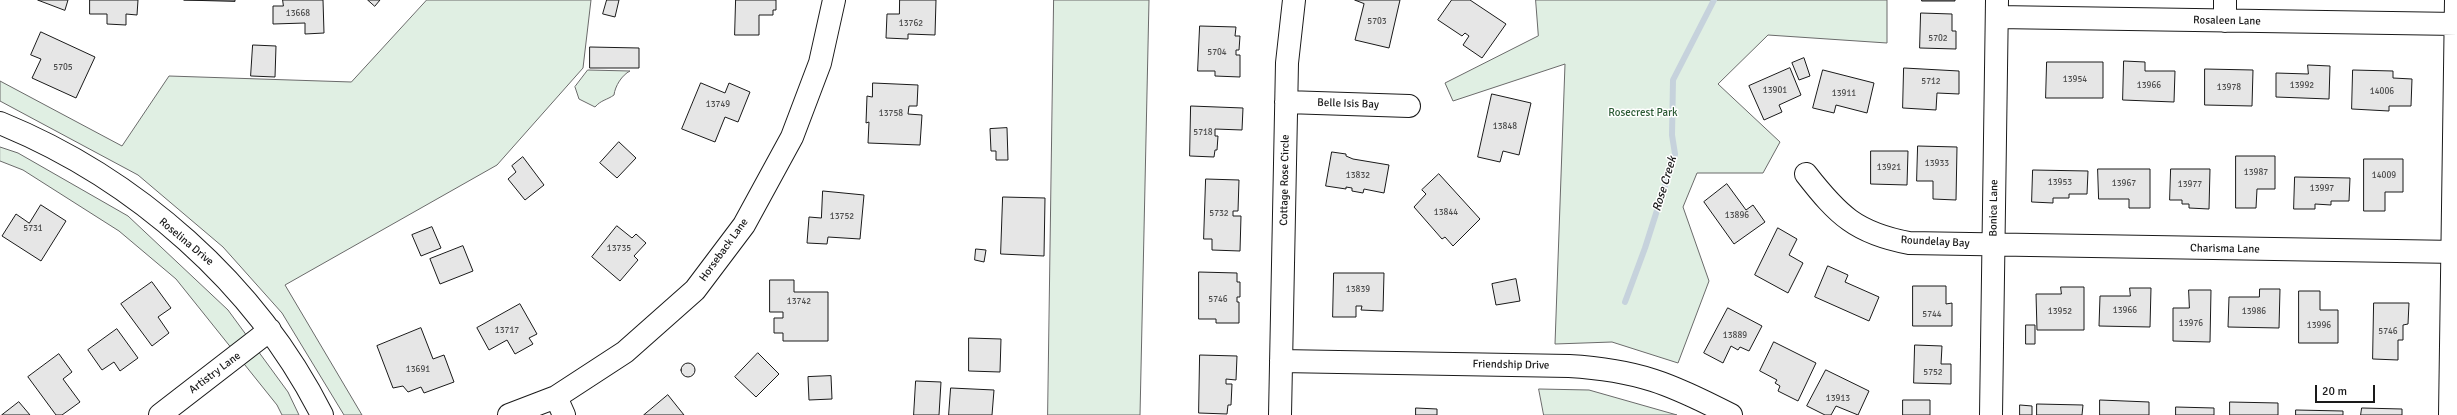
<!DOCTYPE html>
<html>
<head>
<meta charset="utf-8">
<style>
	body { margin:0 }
	#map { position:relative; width:2457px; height:415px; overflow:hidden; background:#fff; font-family:Signika,sans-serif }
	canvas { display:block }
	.scale { position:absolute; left:2315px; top:385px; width:60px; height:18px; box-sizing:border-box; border:2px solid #1a1a1a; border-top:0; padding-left:5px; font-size:12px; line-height:14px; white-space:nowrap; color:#1a1a1a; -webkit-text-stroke:3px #fff; paint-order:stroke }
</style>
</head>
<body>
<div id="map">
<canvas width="2457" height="415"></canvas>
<div class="scale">20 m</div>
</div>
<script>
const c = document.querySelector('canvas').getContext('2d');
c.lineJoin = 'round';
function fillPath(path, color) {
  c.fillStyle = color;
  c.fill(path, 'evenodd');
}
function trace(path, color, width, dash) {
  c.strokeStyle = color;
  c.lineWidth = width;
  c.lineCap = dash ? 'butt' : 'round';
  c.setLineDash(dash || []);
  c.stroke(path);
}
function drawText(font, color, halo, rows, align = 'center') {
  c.font = font + ' Signika,sans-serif';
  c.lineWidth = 3;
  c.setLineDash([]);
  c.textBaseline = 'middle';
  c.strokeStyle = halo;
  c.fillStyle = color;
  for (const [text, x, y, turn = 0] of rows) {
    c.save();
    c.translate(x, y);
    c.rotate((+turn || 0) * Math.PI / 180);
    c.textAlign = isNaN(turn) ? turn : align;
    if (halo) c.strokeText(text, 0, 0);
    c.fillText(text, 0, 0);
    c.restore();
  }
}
const green = new Path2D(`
	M 427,0 L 591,0 L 583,68 L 497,165 L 285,285 L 362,415 L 344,415 L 282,313 L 223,247 L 138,175 L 0,101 L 0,81 L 122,146 L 169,76 L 351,82 Z
	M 1054,0 L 1149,0 L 1140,415 L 1048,415 Z
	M 1536,0 L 1887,0 L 1887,43 L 1768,35 L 1718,84 L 1780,142 L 1763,173 L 1697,173 L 1683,207 L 1709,281 L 1678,363 L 1612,342 L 1555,344 L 1565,64 L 1453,101 L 1445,83 L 1538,36 Z
	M 588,70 L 630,71 C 622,75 615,86 614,95 C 607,100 601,100 595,107 L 579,99 L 575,87 Z
	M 0,147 L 18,153 L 128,216 L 228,310 L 288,392 L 299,415 L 282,415 L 277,405 L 176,279 L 119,231 L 23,170 L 0,161 Z
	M 1539,389 L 1589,390 L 1677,415 L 1544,415 Z`);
fillPath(green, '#e0efe3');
trace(green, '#6a6a6a', 1);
trace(new Path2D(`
	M 1625,302 L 1645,248 L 1675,154 L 1672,135 L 1673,80 L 1714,0`), '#c6d2dc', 6);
const building = new Path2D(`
	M 38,0 L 68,0 L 65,10 Z
	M 90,0 L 138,0 L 137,15 L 126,14 L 126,25 L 107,24 L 107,14 L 90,14 Z
	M 184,0 L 235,0 L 235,1 Z
	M 283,0 L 323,0 L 324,33 L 305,34 L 305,23 L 273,24 L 273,6 L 283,6 Z
	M 368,0 L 380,0 L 375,6 Z
	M 607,0 L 619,0 L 615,17 L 603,14 Z
	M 736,0 L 776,0 L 776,10 L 773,10 L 773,15 L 759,15 L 759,35 L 735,35 Z
	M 900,0 L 936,0 L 935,35 L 908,34 L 908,39 L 886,38 L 887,14 L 899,14 Z
	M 1355,0 L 1400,0 L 1389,48 L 1355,40 L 1364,4 Z
	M 1452,0 L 1470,0 L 1506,24 L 1482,58 L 1463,45 L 1469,36 L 1465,33 L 1462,36 L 1438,20 Z
	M 1922,0 L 1955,0 L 1955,1 L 1922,1 Z
	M 1921,13 L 1952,14 L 1952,31 L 1956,31 L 1956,49 L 1920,48 Z
	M 1200,26 L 1236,27 L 1235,36 L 1240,36 L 1239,50 L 1236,50 L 1236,55 L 1240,55 L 1240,77 L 1215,76 L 1215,71 L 1198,71 Z
	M 41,32 L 95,57 L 76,98 L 32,78 L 41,59 L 31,55 Z
	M 253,45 L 276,46 L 275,77 L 251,76 Z
	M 590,47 L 639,48 L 639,68 L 590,68 Z
	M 1804,58 L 1810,76 L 1799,80 L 1792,63 Z
	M 2124,61 L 2145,62 L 2145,71 L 2175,71 L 2174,102 L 2123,100 Z
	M 2047,62 L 2103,62 L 2103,98 L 2046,98 Z
	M 2308,65 L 2330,66 L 2329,99 L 2276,97 L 2276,73 L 2308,74 Z
	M 1790,68 L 1801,95 L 1779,105 L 1782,112 L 1764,120 L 1749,86 Z
	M 1904,68 L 1959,71 L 1959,94 L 1937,93 L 1936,110 L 1903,108 Z
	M 2205,69 L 2253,70 L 2252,106 L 2205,105 Z
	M 1823,70 L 1874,83 L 1867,113 L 1836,105 L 1834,113 L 1813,108 Z
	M 2353,70 L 2393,71 L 2393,78 L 2412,79 L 2411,106 L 2389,106 L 2389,111 L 2352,109 Z
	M 701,83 L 725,93 L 729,83 L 750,92 L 738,122 L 725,117 L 715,142 L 682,129 Z
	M 873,83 L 918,85 L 917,106 L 909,106 L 908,114 L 922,115 L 920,145 L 868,143 L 869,122 L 866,123 L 867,96 L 872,97 Z
	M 1492,94 L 1531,103 L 1519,155 L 1503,151 L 1500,162 L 1478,157 Z
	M 1191,106 L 1243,108 L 1242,130 L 1215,129 L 1215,136 L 1218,136 L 1217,150 L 1215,150 L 1214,157 L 1190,156 Z
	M 1007,128 L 1008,160 L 996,160 L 996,151 L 991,151 L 990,129 Z
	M 619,142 L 636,158 L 617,178 L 600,163 Z
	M 1918,146 L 1957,147 L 1956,200 L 1933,199 L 1933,181 L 1917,181 Z
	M 1871,151 L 1908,151 L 1907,185 L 1871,184 Z
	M 1332,152 L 1346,154 L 1346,156 L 1353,159 L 1389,165 L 1384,193 L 1364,189 L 1363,193 L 1352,191 L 1352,188 L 1346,187 L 1346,189 L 1326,186 Z
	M 2236,156 L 2275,156 L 2275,189 L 2257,189 L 2256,208 L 2236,208 Z
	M 523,157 L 544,185 L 525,200 L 508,179 L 516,172 L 512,166 Z
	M 2364,159 L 2403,159 L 2403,192 L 2385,192 L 2385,211 L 2364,211 Z
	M 2098,169 L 2150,169 L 2150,208 L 2129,208 L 2129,199 L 2099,199 Z
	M 2171,169 L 2210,169 L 2209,209 L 2189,208 L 2189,204 L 2182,204 L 2182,200 L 2170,200 Z
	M 2033,170 L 2088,171 L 2087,194 L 2069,194 L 2069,198 L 2053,198 L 2053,203 L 2032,202 Z
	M 1439,174 L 1480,219 L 1453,246 L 1445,237 L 1442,239 L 1414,207 L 1426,194 L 1422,190 Z
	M 2295,177 L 2350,178 L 2349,201 L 2331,201 L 2331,205 L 2315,204 L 2315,209 L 2294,209 Z
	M 1206,179 L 1239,180 L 1238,211 L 1233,211 L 1233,216 L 1241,216 L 1240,251 L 1212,250 L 1212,239 L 1204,239 Z
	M 1727,184 L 1746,210 L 1753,205 L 1765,222 L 1734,244 L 1704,202 Z
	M 823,191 L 864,195 L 860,239 L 828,237 L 827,244 L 807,243 L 809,217 L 821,218 Z
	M 1003,197 L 1045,198 L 1044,256 L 1001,254 Z
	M 41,205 L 66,221 L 41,261 L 2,236 L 16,214 L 29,223 Z
	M 617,226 L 632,238 L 636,234 L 646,243 L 634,256 L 638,260 L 620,281 L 592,257 Z
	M 432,227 L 441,248 L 421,256 L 412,235 Z
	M 1778,228 L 1797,239 L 1789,255 L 1803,263 L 1788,293 L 1755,275 Z
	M 463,246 L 473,271 L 440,284 L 430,259 Z
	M 976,249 L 986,250 L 984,262 L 975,260 Z
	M 1828,266 L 1848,275 L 1845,282 L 1879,297 L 1869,321 L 1815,297 Z
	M 1199,272 L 1237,273 L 1237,282 L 1240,282 L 1240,297 L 1237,297 L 1237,302 L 1239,302 L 1239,323 L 1216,323 L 1216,319 L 1199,319 Z
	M 1334,273 L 1384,273 L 1383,311 L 1361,310 L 1362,306 L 1356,306 L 1356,317 L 1333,317 Z
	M 1516,279 L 1520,301 L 1496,305 L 1492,284 Z
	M 770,280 L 794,280 L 794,292 L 828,292 L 828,341 L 783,341 L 783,333 L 774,333 L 774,318 L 783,318 L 783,312 L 770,312 Z
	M 152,282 L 171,308 L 158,317 L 169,333 L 152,346 L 121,304 Z
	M 1913,286 L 1946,286 L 1946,304 L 1952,303 L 1952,326 L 1913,326 Z
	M 2061,287 L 2084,287 L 2084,330 L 2037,330 L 2036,294 L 2061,294 Z
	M 2130,288 L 2151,288 L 2150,327 L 2099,326 L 2100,296 L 2130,296 Z
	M 2260,289 L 2280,289 L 2279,328 L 2228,327 L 2229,297 L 2259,297 Z
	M 2189,290 L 2211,290 L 2210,342 L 2173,341 L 2173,308 L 2189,308 Z
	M 2299,291 L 2320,291 L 2320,310 L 2338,310 L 2338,343 L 2299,343 Z
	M 2374,303 L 2409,303 L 2408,324 L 2403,325 L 2403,340 L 2398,340 L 2398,360 L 2373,359 Z
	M 520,304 L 537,334 L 529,338 L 533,344 L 515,354 L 507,340 L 489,350 L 477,328 Z
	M 1728,308 L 1762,326 L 1749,351 L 1740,347 L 1738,350 L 1731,346 L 1723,363 L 1704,353 Z
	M 2026,325 L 2035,325 L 2035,344 L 2026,344 Z
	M 421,328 L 433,359 L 444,355 L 454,382 L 424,393 L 421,387 L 408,392 L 403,386 L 393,388 L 377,346 Z
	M 117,329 L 138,358 L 120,371 L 114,362 L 102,370 L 88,350 Z
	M 969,338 L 1001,339 L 1000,372 L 969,371 Z
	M 1774,342 L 1816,363 L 1798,401 L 1778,391 L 1780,386 L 1775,383 L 1777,380 L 1760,371 Z
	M 1915,345 L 1942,346 L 1941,364 L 1951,364 L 1951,384 L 1914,383 Z
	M 758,353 L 779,374 L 756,397 L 735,377 Z
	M 59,354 L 72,372 L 63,379 L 80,402 L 62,415 L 56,415 L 28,377 Z
	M 1200,355 L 1237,356 L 1236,380 L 1226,379 L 1226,384 L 1232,384 L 1231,405 L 1228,405 L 1227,414 L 1199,413 Z
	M681 370a7 7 0 1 1 14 0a7 7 0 1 1-14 0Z
	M 1826,370 L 1869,391 L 1858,415 L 1836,406 L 1831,415 L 1825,415 L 1807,406 Z
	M 831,376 L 832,399 L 809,400 L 808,377 Z
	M 916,381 L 941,382 L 939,415 L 914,415 Z
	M 951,388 L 994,390 L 992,415 L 949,415 Z
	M 668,395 L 684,415 L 644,415 Z
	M 1903,400 L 1930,400 L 1930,415 L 1903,415 Z
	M 2100,400 L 2149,402 L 2149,415 L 2100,415 Z
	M 19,402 L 30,415 L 2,415 Z
	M 2230,402 L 2278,403 L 2278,415 L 2230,415 Z
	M 2037,404 L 2083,405 L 2082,415 L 2037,415 Z
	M 2020,405 L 2032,406 L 2032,415 L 2020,415 Z
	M 2176,407 L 2214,408 L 2214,415 L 2176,415 Z
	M 1416,408 L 1437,409 L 1437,415 L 1416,415 Z
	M 2362,408 L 2402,409 L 2402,415 L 2361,415 Z
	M 2296,410 L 2343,411 L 2343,415 L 2296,415 Z`);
fillPath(building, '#e6e6e6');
trace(building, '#1a1a1a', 1);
const minor = new Path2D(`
	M 1997,17 L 2457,24
	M 2225,21 L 2225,0
	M 1286,102 L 1409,106
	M 0,123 C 135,178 256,284 322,415
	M 1806,174 C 1838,215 1856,233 1909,243 L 2457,252
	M 1281,361 L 1569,366 C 1638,370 1671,384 1731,415
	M 556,397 L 564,415
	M 160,415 L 270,330
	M 509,415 L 556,397 L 625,352 L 695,290 L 744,225 L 792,137 L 820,63 L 834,0
	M 1280,415 L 1287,63 L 1294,0
	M 1991,415 L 1997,0
	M 2450,415 L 2456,0`);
trace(minor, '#1a1a1a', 24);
trace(minor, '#fff', 22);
drawText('9px', '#4d4d4d', null, [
	["13668",298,14],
	["5703",1377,22],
	["13762",911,24],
	["5702",1938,39],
	["5704",1217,53],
	["5705",63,68],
	["13954",2075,80],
	["5712",1931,82],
	["13966",2149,86],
	["13992",2302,86],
	["13978",2229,88],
	["13901",1775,91],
	["14006",2382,92],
	["13911",1844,94],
	["13749",718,105],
	["13758",891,114],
	["13848",1505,127],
	["5718",1203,133],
	["13933",1937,164],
	["13921",1889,168],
	["13987",2256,173],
	["13832",1358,176],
	["14009",2384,176],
	["13953",2060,183],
	["13967",2124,184],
	["13977",2190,185],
	["13997",2322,189],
	["13844",1446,213],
	["5732",1219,214],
	["13896",1737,216],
	["13752",842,217],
	["5731",33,229],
	["13735",619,249],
	["13839",1358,290],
	["5746",1218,300],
	["13742",799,302],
	["13966",2125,311],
	["13952",2060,312],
	["13986",2254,312],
	["5744",1932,315],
	["13976",2191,324],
	["13996",2319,326],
	["13717",507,331],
	["5746",2388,332],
	["13889",1735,336],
	["13691",418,370],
	["5752",1933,373],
	["13913",1838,399]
]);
drawText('11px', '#1a1a1a', '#fff', [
	["Rosaleen Lane",2227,21,1],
	["Belle Isis Bay",1348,104,2],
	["Cottage Rose Circle",1285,180,-89],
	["Bonica Lane",1994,208,-89],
	["Roselina Drive",186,242,40],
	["Roundelay Bay",1935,242,3],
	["Charisma Lane",2225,249,1],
	["Horseback Lane",724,250,-54],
	["Friendship Drive",1511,365,1],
	["Artistry Lane",215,373,-37]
]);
drawText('11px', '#2b5a34', '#fff', [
	["Rosecrest Park",1643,113]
]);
drawText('italic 12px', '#1a1a1a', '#fff', [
	["Rose Creek",1665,184,-73]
]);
</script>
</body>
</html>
